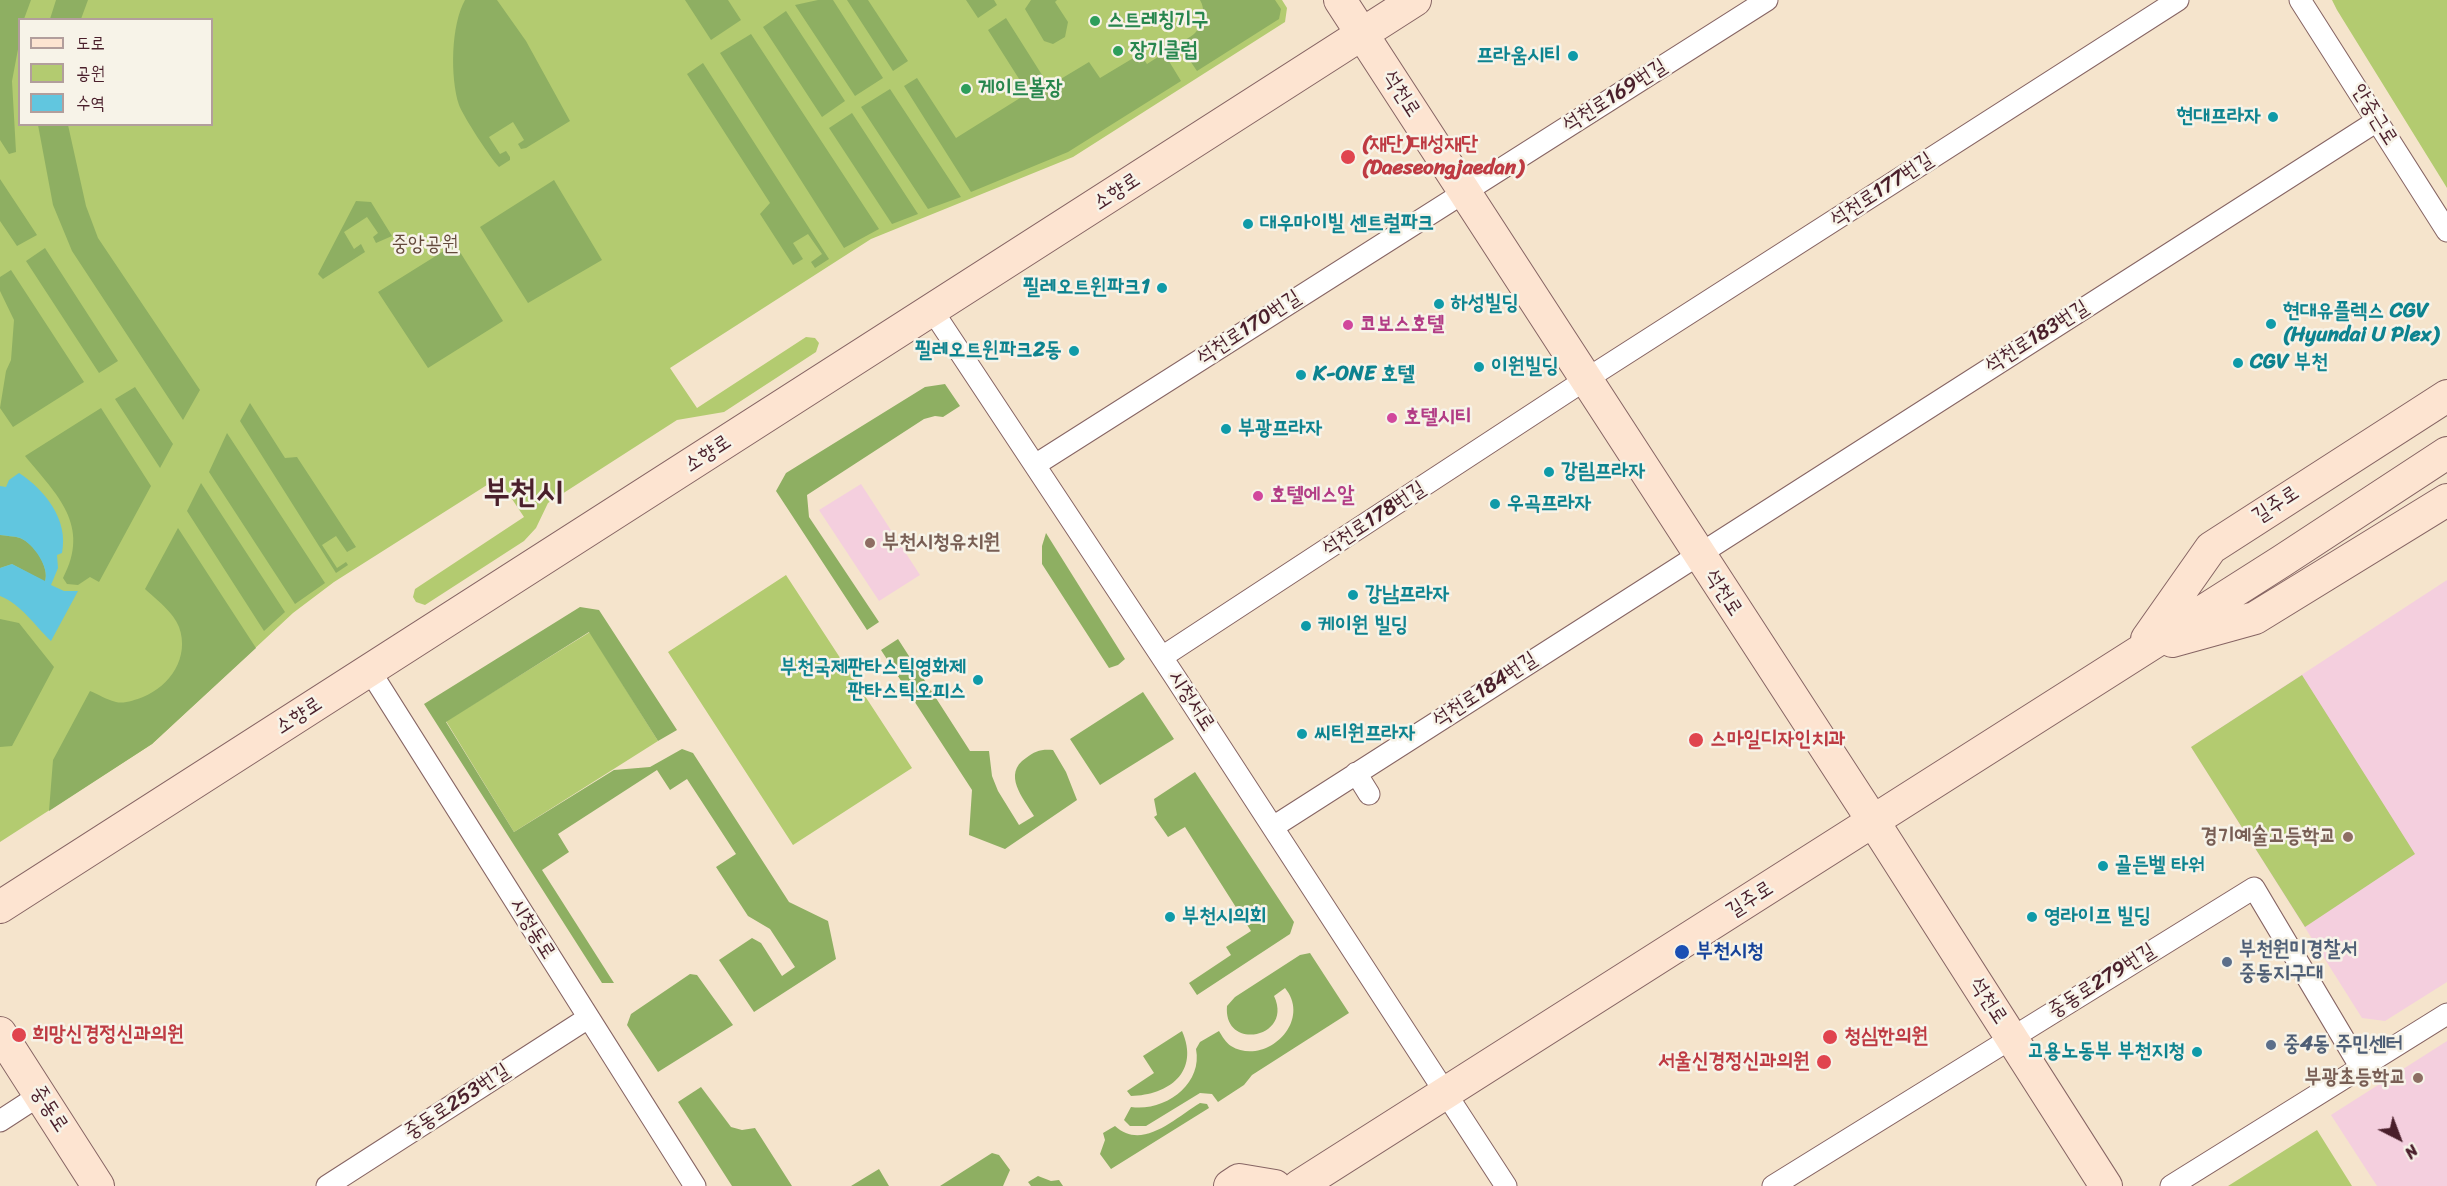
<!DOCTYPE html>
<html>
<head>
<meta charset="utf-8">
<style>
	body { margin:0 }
	#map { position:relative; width:2447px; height:1186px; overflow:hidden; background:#f5e4cc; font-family:Sriracha,"Poor Story",sans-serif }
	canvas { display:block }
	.legend { position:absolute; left:18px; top:18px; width:195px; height:108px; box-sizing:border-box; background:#f7f3e8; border:2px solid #b29e9c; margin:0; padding:8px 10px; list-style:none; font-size:18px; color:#4a1f2b }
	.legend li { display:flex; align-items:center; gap:12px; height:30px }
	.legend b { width:30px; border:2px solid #b29e9c }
	.north { position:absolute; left:2369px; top:1108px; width:60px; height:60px; -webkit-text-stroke:4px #f7f3e8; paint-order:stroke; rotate:138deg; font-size:16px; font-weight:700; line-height:24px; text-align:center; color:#4a1f2b }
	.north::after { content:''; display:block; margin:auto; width:21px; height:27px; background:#4a1f2b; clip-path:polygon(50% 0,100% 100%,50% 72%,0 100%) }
</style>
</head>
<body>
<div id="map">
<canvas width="2447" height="1186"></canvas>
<ul class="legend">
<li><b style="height:8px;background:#fde4d1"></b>도로</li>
<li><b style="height:16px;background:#b3cb70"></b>공원</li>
<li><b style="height:16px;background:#61c6df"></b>수역</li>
</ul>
<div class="north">N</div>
</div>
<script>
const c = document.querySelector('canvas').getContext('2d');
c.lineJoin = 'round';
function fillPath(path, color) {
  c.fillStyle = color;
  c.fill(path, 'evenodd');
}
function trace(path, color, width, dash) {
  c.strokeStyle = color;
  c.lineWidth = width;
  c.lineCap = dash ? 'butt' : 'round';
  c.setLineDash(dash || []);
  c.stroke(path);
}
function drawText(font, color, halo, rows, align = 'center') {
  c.font = font + ' Sriracha,"Poor Story",sans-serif';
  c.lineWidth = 5;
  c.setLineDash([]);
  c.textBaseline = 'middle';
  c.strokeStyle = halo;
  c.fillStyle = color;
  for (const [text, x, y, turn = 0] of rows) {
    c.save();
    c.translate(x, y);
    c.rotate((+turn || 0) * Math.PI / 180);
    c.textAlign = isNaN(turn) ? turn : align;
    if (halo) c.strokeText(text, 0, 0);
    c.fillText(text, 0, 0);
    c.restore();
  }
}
fillPath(new Path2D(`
	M 861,484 L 920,575 L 879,601 L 819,510 Z
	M 2447,580 L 2447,982 L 2385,1021 L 2362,1018 L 2191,747 Z
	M 2447,1041 L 2447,1186 L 2377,1186 L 2331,1115 Z`), '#f4cfde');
fillPath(new Path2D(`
	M 0,0 L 1282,0 L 1287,8 L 1285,22 L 1073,157 L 871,239 L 670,368 L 697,408 L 806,337 L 815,338 L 819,343 L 816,352 L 724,412 L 677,420 L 548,503 L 536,528 L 524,541 L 425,605 L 416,602 L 413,597 L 415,589 L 524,517 L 498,478 L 334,582 L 293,613 L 152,744 L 0,842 ZM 20,20 L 212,20 L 212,124 L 20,124 Z
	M 2332,0 L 2447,0 L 2447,188 L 2337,10 Z
	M 786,575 L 912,768 L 793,845 L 668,652 Z
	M 590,632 L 658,741 L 514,832 L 446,721 Z
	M 2302,675 L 2415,854 L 2305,927 L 2191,747 Z
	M 2317,1130 L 2352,1186 L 2228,1186 Z`), '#b3cb70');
fillPath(new Path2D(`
	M 0,0 L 31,0 L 24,19 L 20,20 L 19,44 L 12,81 L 16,152 L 9,154 L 0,140 Z
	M 56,0 L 88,0 L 81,19 L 50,19 Z
	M 465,0 L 497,0 L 526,41 L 570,121 L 526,148 L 521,149 L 518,144 L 524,140 L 513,122 L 489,137 L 500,154 L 506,151 L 510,157 L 510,160 L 499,167 C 491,159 463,116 459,105 C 450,77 451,25 465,0 Z
	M 685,0 L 728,0 L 741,20 L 711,40 Z
	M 818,0 L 833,0 L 883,78 L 855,96 L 795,5 Z
	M 847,0 L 868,0 L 908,61 L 893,71 Z
	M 966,0 L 994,0 L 997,5 L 978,18 Z
	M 1031,0 L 1057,0 L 1055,2 L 1068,22 L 1065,37 L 1053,44 L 1044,41 L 1025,9 Z
	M 1200,0 L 1275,0 L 1281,9 L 1279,19 L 1197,71 L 1180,46 C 1184,39 1190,38 1195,33 C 1203,25 1206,9 1200,0 Z
	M 786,11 L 845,101 L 822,117 L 763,27 Z
	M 1006,18 L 1049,86 L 1089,62 L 1100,78 L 1140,54 L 1147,64 L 1164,53 L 1181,81 L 1068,152 L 971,192 L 904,86 L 917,78 L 956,138 L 1028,93 L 988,30 Z
	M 751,34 L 879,229 L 844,248 L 720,53 Z
	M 703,63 L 829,259 L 815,268 L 811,262 L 822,254 L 808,234 L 793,243 L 803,259 L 793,265 L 760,214 L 770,203 L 687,74 Z
	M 890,89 L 961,197 L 928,209 L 861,107 Z
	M 852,113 L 918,214 L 892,224 L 829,128 Z
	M 38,125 L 68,125 L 86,206 L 98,238 L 200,390 L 183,420 L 72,251 L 53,205 Z
	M 0,179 L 37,235 L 17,246 L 0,221 Z
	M 554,180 L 602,260 L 528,303 L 480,227 Z
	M 356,201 L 371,202 L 392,236 L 376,243 L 373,237 L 378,233 L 367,217 L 344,232 L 354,249 L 361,244 L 365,252 L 323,279 L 318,274 Z
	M 455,244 L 503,321 L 428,368 L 378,292 Z
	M 45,248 L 118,361 L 99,373 L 26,261 Z
	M 11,270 L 84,382 L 13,427 L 0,408 L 6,371 L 11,360 L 14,320 L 0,291 L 0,277 Z
	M 945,384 L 960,406 L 943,417 L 935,416 L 924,419 L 807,495 L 809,517 L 879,622 L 867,630 L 776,491 L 786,473 L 925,387 Z
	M 135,387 L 173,444 L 160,468 L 115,399 Z
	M 250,403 L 285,458 L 297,457 L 356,547 L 347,552 L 336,536 L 322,545 L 337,568 L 346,562 L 348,565 L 336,573 L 240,421 Z
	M 101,408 L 151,486 L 99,582 L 90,577 L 78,585 L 67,584 L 63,578 C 91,525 57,495 25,456 Z
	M 227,433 L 325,583 L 295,604 L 209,472 Z
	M 201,483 L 285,612 L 264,631 L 187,511 Z
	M 178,528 L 256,648 L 152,744 L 49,811 L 53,760 L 90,691 C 98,694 107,700 116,702 C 124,704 135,700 143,697 C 170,686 190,657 179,627 C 174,613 156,599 145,589 Z
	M 1046,533 L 1125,659 L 1118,665 L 1109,668 L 1042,564 L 1042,546 Z
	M 0,535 C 6,536 14,536 20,538 C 34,543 50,567 45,582 L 12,564 L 0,568 Z
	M 580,607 L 599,610 L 677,730 L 658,741 L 589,632 L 446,722 L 514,832 L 614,770 L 650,767 L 682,749 L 693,753 L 789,902 L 828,921 L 836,959 L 754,1012 L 719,960 L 752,938 L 761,943 L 782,976 L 795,967 L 770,929 L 748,916 L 716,867 L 736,854 L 687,779 L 670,790 L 657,770 L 558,834 L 569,852 L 542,870 L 614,983 L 602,983 L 424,704 Z
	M 0,619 L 19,623 L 54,667 L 12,746 L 0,747 Z
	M 898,639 L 970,751 L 989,751 L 992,776 L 998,791 L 1019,825 L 1034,816 C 1023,798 1002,774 1026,758 C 1035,751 1041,749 1053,750 L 1066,772 L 1077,800 L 1005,849 L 969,835 L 972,790 L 881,650 Z
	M 1143,692 L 1174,739 L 1100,785 L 1070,739 Z
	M 1195,772 L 1294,922 L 1290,934 L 1197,995 L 1189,983 L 1231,955 L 1226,947 L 1251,931 L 1185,827 L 1168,837 L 1154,817 L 1157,815 L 1154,799 Z
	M 1310,953 L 1349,1013 L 1252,1075 L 1244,1085 L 1218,1102 L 1212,1094 L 1200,1093 L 1146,1126 L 1130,1126 L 1124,1120 L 1131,1107 C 1164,1112 1203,1085 1196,1049 L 1200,1042 L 1219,1031 C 1222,1036 1226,1043 1231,1046 C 1265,1067 1313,1022 1285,988 L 1274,996 C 1294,1038 1223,1052 1227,1006 L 1235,997 L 1300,955 Z
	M 690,974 L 697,975 L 733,1025 L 658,1072 L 627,1025 L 631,1014 Z
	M 1182,1031 C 1200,1072 1169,1095 1131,1096 L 1127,1091 L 1154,1073 L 1143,1056 Z
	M 701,1087 L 731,1127 L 742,1130 L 755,1128 L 792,1186 L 732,1186 L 678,1102 Z
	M 1200,1103 L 1207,1104 L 1209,1108 L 1111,1169 L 1100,1154 L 1105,1140 L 1103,1133 L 1115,1126 C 1142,1151 1174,1119 1200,1103 Z
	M 992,1153 L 999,1155 L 1010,1170 L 1003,1186 L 940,1186 Z
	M 879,1169 L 889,1186 L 851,1186 Z
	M 1038,1176 L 1051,1181 L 1059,1180 L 1063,1186 L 1031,1186 L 1028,1182 Z`), '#8eaf62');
fillPath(new Path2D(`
	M 19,473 C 45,490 69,520 62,553 L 57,555 L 58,568 L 51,585 L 64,591 L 78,591 L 51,641 C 34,625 22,605 0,596 L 0,568 L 12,564 L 45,581 C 50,568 33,543 20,538 C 14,536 6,536 0,535 L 0,486 L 6,487 L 9,480 Z`), '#61c6df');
const street = new Path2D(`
	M 2300,0 L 2447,231
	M 932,310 L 1175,677 L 1506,1186
	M 1035,465 L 1767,0
	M 1162,657 L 1585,380 L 2178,0
	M 370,671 L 695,1186
	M 1356,773 L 1369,794
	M 1273,827 L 2377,121
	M 0,1121 L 40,1095
	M 327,1186 L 588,1018
	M 1773,1186 L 2254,888 L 2361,1068
	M 2171,1186 L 2447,1014`);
const secondary = new Path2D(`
	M 1340,0 L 1873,821 L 2106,1186
	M 2147,639 L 2211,548 L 2447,396
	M 2172,641 L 2255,618 L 2447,500
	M 0,907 L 1415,0
	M 0,1033 L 98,1186
	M 1230,1186 L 1239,1180 L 1275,1186
	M 1299,1186 L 2282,561 L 2447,453`);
trace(street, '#866463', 23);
trace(secondary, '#866463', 34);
trace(street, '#fff', 21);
trace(secondary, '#fde4d1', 32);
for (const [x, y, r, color] of [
	[1095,21,6,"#2e9e5b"],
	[1118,51,6,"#2e9e5b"],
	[1573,56,6,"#0f9aa8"],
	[966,89,6,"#2e9e5b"],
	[2273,117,6,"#0f9aa8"],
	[1348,157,8,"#e0444e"],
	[1248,224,6,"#0f9aa8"],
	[1162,288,6,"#0f9aa8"],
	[1439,304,6,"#0f9aa8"],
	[2271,324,6,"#0f9aa8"],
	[1348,325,6,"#d1479c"],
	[1074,351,6,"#0f9aa8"],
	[2238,363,6,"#0f9aa8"],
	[1479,367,6,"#0f9aa8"],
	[1301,375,6,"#0f9aa8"],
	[1392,418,6,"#d1479c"],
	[1226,429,6,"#0f9aa8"],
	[1549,472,6,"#0f9aa8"],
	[1258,496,6,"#d1479c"],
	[1495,504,6,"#0f9aa8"],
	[870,543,6,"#8d6e63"],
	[1353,595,6,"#0f9aa8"],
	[1306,626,6,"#0f9aa8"],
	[978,680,6,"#0f9aa8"],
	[1302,734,6,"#0f9aa8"],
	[1696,740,8,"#e0444e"],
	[2348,837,6,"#8d6e63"],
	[2103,866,6,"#0f9aa8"],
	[1170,917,6,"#0f9aa8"],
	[2032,917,6,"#0f9aa8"],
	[1682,952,8,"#1a4fb4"],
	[2227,962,6,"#5c6f8a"],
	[19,1035,8,"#e0444e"],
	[1830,1037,8,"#e0444e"],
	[2271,1045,6,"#5c6f8a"],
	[2197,1052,6,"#0f9aa8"],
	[1824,1062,8,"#e0444e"],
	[2418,1078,6,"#8d6e63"]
]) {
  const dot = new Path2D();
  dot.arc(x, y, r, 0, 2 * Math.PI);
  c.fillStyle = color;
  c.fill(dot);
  trace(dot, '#f7f3e8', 2);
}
drawText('bold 21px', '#27864d', '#f7f3e8', [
	["스트레칭기구",1107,21],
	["장기클럽",1130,51],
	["게이트볼장",978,89]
], 'left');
drawText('bold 21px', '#0d838f', '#f7f3e8', [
	["프라움시티",1561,56,"right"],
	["현대프라자",2261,117,"right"],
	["대우마이빌 센트럴파크",1260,224],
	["필레오트윈파크1",1150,288,"right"],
	["하성빌딩",1451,304],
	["현대유플렉스 CGV",2283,312],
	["(Hyundai U Plex)",2283,336],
	["필레오트윈파크2동",1062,351,"right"],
	["CGV 부천",2250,363],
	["이원빌딩",1491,367],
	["K-ONE 호텔",1313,375],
	["부광프라자",1238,429],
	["강림프라자",1561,472],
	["우곡프라자",1507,504],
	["강남프라자",1365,595],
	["케이원 빌딩",1318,626],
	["부천국제판타스틱영화제",966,668,"right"],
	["판타스틱오피스",966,692,"right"],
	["씨티원프라자",1314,734],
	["골든벨 타워",2115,866],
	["부천시의회",1182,917],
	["영라이프 빌딩",2044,917],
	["고용노동부 부천지청",2185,1052,"right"]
], 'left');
drawText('21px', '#4a1f2b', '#f7f3e8', [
	["석천로",1401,94,57],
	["석천로169번길",1615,96,-32],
	["안중근로",2374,115,58],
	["석천로177번길",1882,190,-33],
	["소향로",1117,192,-33],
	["석천로170번길",1249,328,-33],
	["석천로183번길",2037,337,-32],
	["소향로",708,454,-33],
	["길주로",2276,505,-33],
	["석천로178번길",1374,519,-33],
	["석천로",1723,593,57],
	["석천로184번길",1485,690,-33],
	["시청서로",1191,701,57],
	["소향로",299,716,-33],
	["길주로",1750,900,-32],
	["시청동로",532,929,58],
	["중동로279번길",2102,981,-32],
	["석천로",1988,1001,57],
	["중동로253번길",457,1102,-33],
	["중동로",49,1109,57]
]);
drawText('bold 21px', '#be3a42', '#f7f3e8', [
	["(재단)대성재단",1362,145],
	["(Daeseongjaedan)",1362,169],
	["스마일디자인치과",1710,740],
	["희망신경정신과의원",32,1035],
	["청심한의원",1844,1037],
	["서울신경정신과의원",1810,1062,"right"]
], 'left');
drawText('21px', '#644a3c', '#f7f3e8', [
	["중앙공원",425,245]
]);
drawText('bold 21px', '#b23c85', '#f7f3e8', [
	["코보스호텔",1360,325],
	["호텔시티",1404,418],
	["호텔에스알",1270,496]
], 'left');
drawText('bold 21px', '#785e54', '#f7f3e8', [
	["부천시청유치원",882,543,"left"],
	["경기예술고등학교",2336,837],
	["부광초등학교",2406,1078]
], 'right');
drawText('bold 21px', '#4e5e75', '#f7f3e8', [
	["부천원미경찰서",2239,950],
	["중동지구대",2239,974],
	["중4동 주민센터",2283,1045]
], 'left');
drawText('bold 21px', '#164399', '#f7f3e8', [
	["부천시청",1696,952]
], 'left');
drawText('bold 33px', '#4a1f2b', '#f7f3e8', [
	["부천시",523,494]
]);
</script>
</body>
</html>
